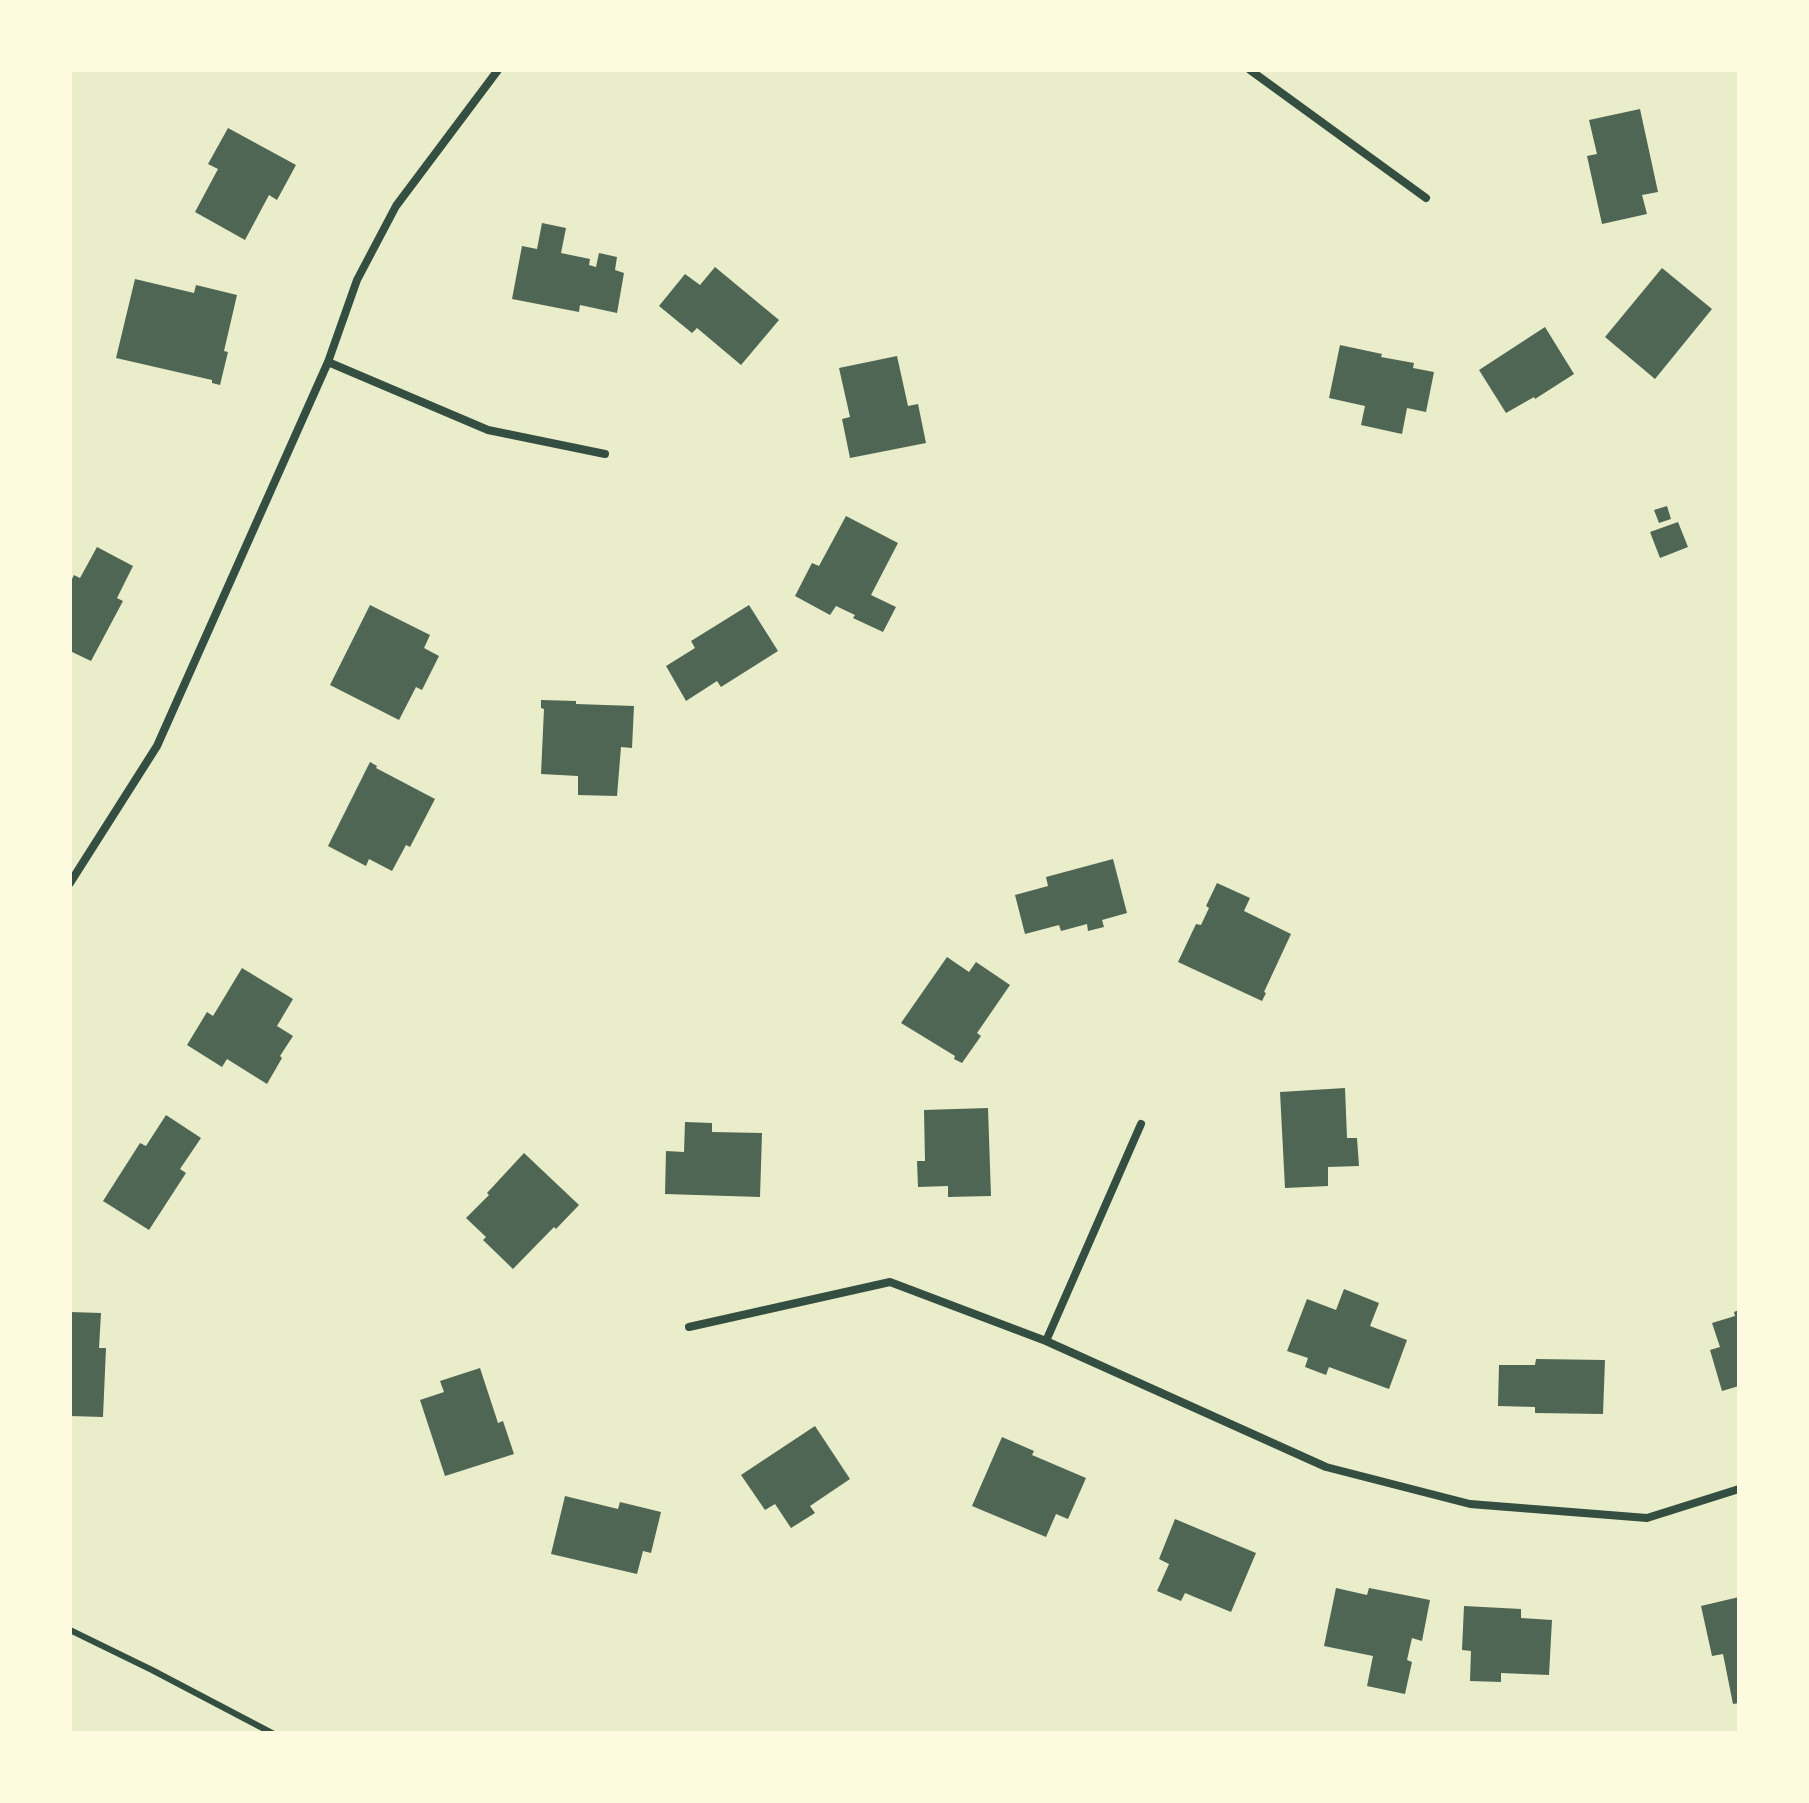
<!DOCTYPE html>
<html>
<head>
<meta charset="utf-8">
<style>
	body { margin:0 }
	#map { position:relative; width:1809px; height:1803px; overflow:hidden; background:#e9edc9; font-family:"PT Sans",sans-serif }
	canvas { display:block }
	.frame { position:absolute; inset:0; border:72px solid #fefae0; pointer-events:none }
</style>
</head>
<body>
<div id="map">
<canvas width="1809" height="1803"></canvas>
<div class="frame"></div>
</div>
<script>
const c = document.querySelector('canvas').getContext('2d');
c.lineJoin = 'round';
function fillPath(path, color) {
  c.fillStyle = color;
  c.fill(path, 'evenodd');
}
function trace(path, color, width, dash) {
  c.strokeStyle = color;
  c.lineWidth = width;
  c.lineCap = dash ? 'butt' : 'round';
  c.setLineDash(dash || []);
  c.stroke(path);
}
fillPath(new Path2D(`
	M 1640,109 L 1658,192 L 1642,195 L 1647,214 L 1602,224 L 1587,156 L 1597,154 L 1589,120 Z
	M 228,128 L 296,165 L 277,200 L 269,195 L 245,240 L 195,212 L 218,169 L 208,164 Z
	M 542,223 L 566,228 L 561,253 L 590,259 L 589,265 L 596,267 L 599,253 L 617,257 L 615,270 L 624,273 L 617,313 L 580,305 L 579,312 L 512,299 L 522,246 L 537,249 Z
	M 715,267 L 779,320 L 741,365 L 697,328 L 692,333 L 659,306 L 685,274 L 700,285 Z
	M 1662,268 L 1712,309 L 1655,379 L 1605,337 Z
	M 135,279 L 194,293 L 196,285 L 237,295 L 224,351 L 228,352 L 220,385 L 212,383 L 212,380 L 116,358 Z
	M 1545,327 L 1574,374 L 1535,399 L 1534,397 L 1506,413 L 1479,370 Z
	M 1340,345 L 1382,354 L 1381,357 L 1414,363 L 1413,368 L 1434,372 L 1426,412 L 1407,408 L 1402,434 L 1361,425 L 1365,406 L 1329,398 Z
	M 897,356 L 908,406 L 918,404 L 926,443 L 850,458 L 842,419 L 850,417 L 839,368 Z
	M 1667,506 L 1671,519 L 1659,523 L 1654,510 Z
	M 846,516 L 898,543 L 871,595 L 896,607 L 883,632 L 853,618 L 855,615 L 836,606 L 830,615 L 795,596 L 812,563 L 819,566 Z
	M 1678,522 L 1688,547 L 1660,558 L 1650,532 Z
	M 97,547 L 133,566 L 117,598 L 123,601 L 91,661 L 70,651 L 70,583 L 74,575 L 80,578 Z
	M 370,605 L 430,635 L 424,648 L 439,656 L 422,690 L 416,687 L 399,720 L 330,685 Z
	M 749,605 L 778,651 L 721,687 L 717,681 L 686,701 L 666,666 L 695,648 L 691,641 Z
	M 541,700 L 576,701 L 576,704 L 634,706 L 632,748 L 621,747 L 617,796 L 578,795 L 578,776 L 541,774 L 544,709 L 541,708 Z
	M 370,762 L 377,766 L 376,768 L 435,799 L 410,847 L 406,845 L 392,871 L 369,859 L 366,866 L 328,846 Z
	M 1113,859 L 1127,913 L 1102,920 L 1104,927 L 1088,931 L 1087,924 L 1061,931 L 1059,925 L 1025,934 L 1015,895 L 1048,886 L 1046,877 Z
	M 1217,883 L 1250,898 L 1244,911 L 1291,934 L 1264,992 L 1266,993 L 1262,1001 L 1178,962 L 1196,924 L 1201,925 L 1209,908 L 1206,906 Z
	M 947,957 L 969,972 L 976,962 L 1010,985 L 977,1033 L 981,1036 L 962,1063 L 954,1059 L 955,1056 L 901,1023 Z
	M 242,968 L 293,999 L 277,1026 L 293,1036 L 280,1056 L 282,1058 L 267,1084 L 227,1059 L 222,1067 L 187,1045 L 207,1012 L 213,1016 Z
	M 1345,1088 L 1347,1138 L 1357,1138 L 1359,1166 L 1328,1167 L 1328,1186 L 1285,1188 L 1280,1092 Z
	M 988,1108 L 991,1196 L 948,1197 L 948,1186 L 918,1187 L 917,1161 L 925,1161 L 924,1110 Z
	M 166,1115 L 201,1138 L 180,1169 L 186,1173 L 149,1230 L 103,1201 L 140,1143 L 146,1146 Z
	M 685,1122 L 712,1123 L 712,1132 L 762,1133 L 760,1197 L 665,1194 L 666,1151 L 684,1152 Z
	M 524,1153 L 579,1205 L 556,1229 L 554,1227 L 513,1269 L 483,1240 L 486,1237 L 466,1218 L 489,1195 L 487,1193 Z
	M 1344,1289 L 1379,1303 L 1370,1326 L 1407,1340 L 1389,1389 L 1329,1367 L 1326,1375 L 1305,1367 L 1308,1358 L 1287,1351 L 1307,1299 L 1336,1310 Z
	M 1739,1310 L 1739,1386 L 1722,1391 L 1710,1350 L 1720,1347 L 1712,1323 L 1735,1316 L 1734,1312 Z
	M 70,1312 L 101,1313 L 99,1348 L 106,1348 L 103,1417 L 70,1416 Z
	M 1536,1359 L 1605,1360 L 1603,1414 L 1535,1413 L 1535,1407 L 1498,1406 L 1499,1365 L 1535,1365 Z
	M 480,1368 L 498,1423 L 503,1421 L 514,1454 L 445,1476 L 420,1400 L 444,1392 L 440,1381 Z
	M 815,1426 L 850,1479 L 810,1506 L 815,1513 L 791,1528 L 775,1504 L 765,1510 L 741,1475 Z
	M 1002,1437 L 1034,1451 L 1032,1455 L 1086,1478 L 1068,1519 L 1056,1514 L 1046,1537 L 972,1506 Z
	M 565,1496 L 618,1509 L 620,1502 L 661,1512 L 651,1553 L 643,1551 L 637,1574 L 551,1554 Z
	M 1175,1519 L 1256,1553 L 1231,1612 L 1185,1593 L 1181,1601 L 1157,1591 L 1169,1564 L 1159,1559 Z
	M 1336,1588 L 1367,1595 L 1369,1588 L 1430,1600 L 1422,1641 L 1412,1638 L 1407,1660 L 1412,1662 L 1405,1694 L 1367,1686 L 1373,1656 L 1324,1646 Z
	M 1739,1597 L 1739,1703 L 1733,1704 L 1723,1654 L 1712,1656 L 1701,1606 Z
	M 1464,1606 L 1521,1609 L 1521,1618 L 1552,1620 L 1549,1675 L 1501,1673 L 1501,1682 L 1470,1681 L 1471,1651 L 1462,1650 Z`), '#4f6655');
trace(new Path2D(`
	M 70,1630 L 152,1670 L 272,1733`), '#344e41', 6);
trace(new Path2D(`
	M 1250,70 L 1426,198
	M 328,362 L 488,430 L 605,454
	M 70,883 L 157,746 L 328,362 L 357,280 L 396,206 L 498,70
	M 689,1327 L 890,1282 L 1046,1341 L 1326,1467 L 1470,1504 L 1647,1518 L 1739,1489
	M 1046,1341 L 1141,1124`), '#344e41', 8);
</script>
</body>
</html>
